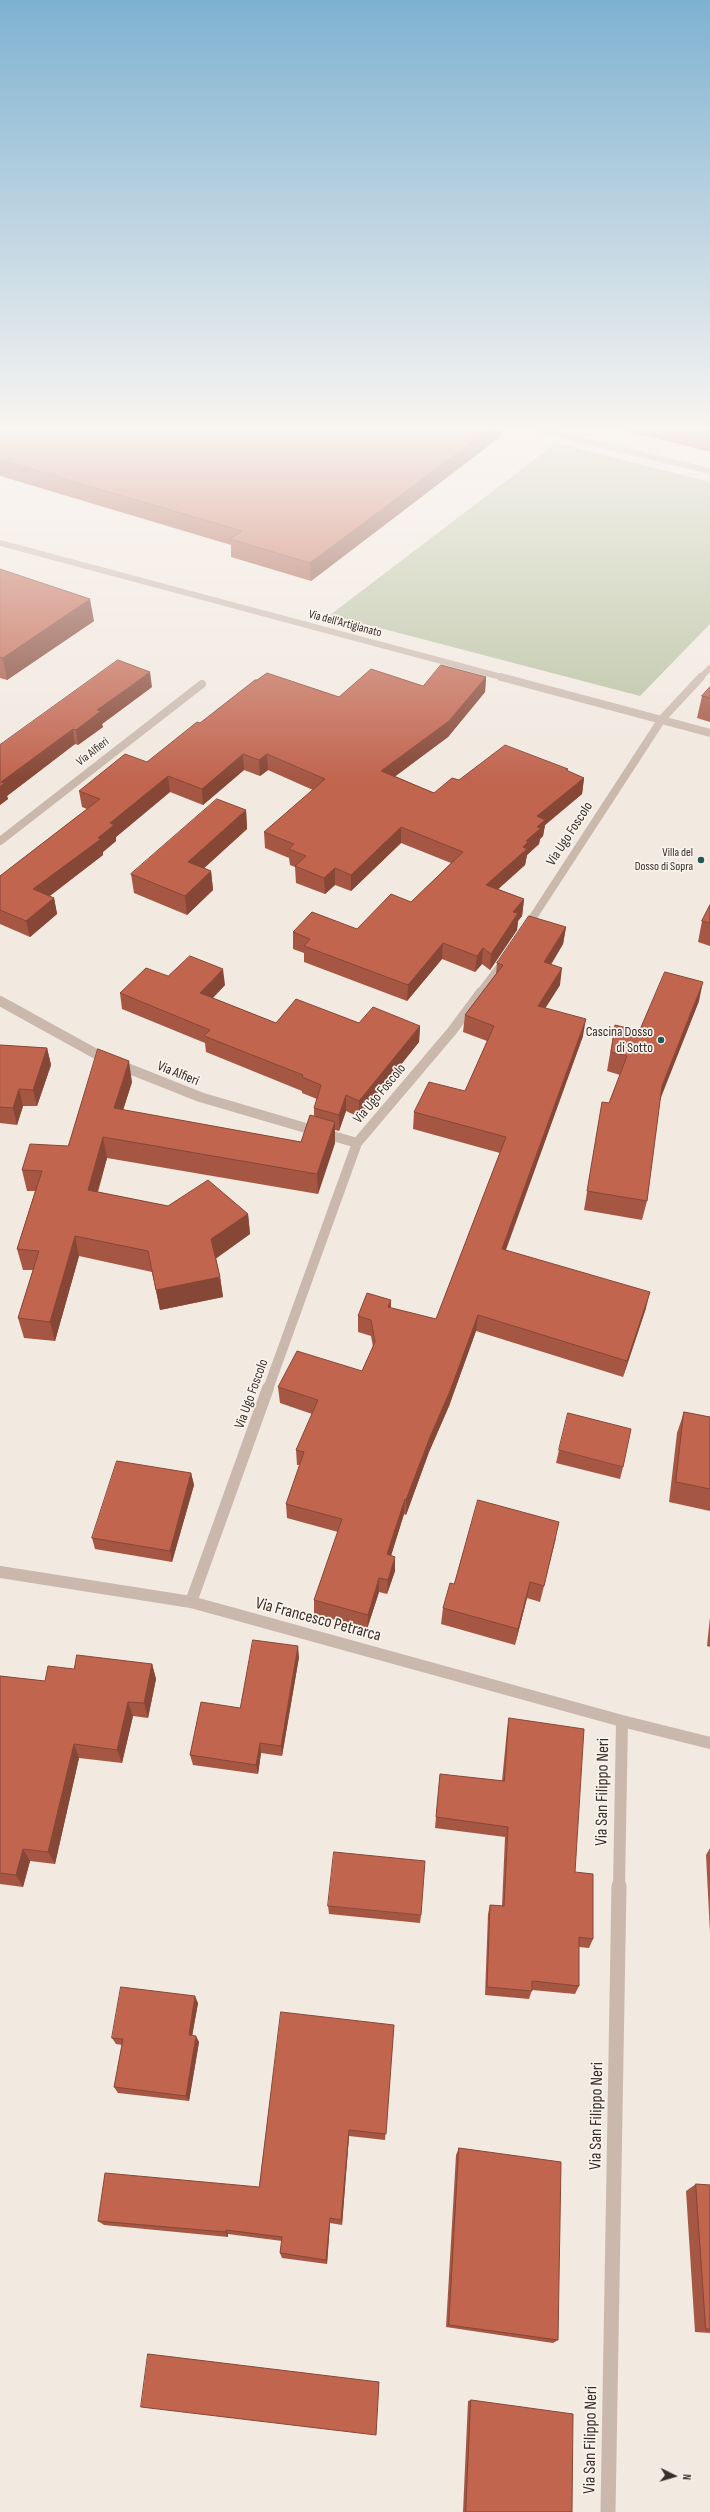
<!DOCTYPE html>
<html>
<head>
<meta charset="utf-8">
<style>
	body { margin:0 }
	#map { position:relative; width:710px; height:2512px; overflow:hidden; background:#f2e9e0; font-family:"Sofia Sans Condensed",sans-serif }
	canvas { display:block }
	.north { position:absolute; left:654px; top:2456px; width:40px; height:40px; -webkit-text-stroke:3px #faf3ec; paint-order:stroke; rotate:95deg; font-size:11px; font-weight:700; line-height:16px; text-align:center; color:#392e2a }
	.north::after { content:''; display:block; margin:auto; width:14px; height:18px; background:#392e2a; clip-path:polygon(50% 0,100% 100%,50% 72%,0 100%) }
</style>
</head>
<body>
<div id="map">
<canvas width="710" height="2512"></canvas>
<div class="north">N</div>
</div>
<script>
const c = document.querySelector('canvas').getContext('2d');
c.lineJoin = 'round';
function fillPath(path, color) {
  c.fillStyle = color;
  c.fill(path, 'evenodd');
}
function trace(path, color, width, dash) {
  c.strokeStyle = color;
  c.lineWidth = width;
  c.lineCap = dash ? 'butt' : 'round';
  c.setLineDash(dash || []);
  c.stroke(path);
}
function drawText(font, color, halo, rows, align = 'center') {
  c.font = font + ' "Sofia Sans Condensed",sans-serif';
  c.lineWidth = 3.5;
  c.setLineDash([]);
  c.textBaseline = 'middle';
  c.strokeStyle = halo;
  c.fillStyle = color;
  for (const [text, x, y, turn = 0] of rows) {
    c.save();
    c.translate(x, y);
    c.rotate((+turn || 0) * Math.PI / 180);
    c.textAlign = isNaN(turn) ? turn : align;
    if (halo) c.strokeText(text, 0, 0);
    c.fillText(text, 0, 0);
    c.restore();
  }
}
fillPath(new Path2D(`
	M 556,443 L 710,482 L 710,624 L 640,696 L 330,615 Z`), '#b7c1a0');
trace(new Path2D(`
	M 529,427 L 710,471
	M 0,543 L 505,678
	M 700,678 L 710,668`), '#cab8ac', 6);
trace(new Path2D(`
	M 501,677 L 710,733
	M 0,841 L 202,684
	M 526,928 L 662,719 L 701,677
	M 480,993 L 505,960`), '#cab8ac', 8);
trace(new Path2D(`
	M 0,1001 L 107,1060 L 200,1097 L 357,1143
	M 268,1389 L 357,1143 L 452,1031 L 481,992`), '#cab8ac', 10);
trace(new Path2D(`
	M 0,1572 L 191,1602 L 622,1721 L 710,1743
	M 191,1602 L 268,1388
	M 619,1887 L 622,1721`), '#cab8ac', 12);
trace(new Path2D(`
	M 608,2512 L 619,1886`), '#cab8ac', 15);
fillPath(new Path2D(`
	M 0,427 L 501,427 L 500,437 L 311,581 L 231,557 L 231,545 L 0,476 Z
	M 612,427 L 710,427 L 710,452 Z
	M 0,569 L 94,621 L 7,680 L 0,678 Z
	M 486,677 L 485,692 L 448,737 L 395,776 L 434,793 L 459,780 L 567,771 L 584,778 L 582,794 L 545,825 L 543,836 L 540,839 L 539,844 L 527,855 L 525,865 L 498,889 L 524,899 L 522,916 L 518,921 L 517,930 L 490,970 L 482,964 L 475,972 L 442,959 L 407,1001 L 304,962 L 304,953 L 293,949 L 293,932 L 357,929 L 411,902 L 451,863 L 401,843 L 351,891 L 335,885 L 325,894 L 296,883 L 295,867 L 290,865 L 289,858 L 265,848 L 264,832 L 313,790 L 268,770 L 260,776 L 244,770 L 203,805 L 170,792 L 116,837 L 116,841 L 103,852 L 103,855 L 49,896 L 54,898 L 57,914 L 30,937 L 0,924 L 0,876 L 87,809 L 82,807 L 79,791 L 147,762 L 200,723 L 339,697 L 423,686 Z
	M 152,687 L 102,724 L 103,727 L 78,745 L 75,744 L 7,796 L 8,799 L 0,805 L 0,745 Z
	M 710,687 L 710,722 L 697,718 L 702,696 Z
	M 246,810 L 247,829 L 204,868 L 211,871 L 213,890 L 187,915 L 134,893 L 131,874 Z
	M 710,905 L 710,946 L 698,942 L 702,921 Z
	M 566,927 L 563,944 L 551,964 L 560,985 L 545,1008 L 583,1036 L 506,1250 L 646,1308 L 623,1377 L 476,1331 L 449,1406 L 429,1452 L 406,1515 L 404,1514 L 391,1555 L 395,1571 L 387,1594 L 379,1592 L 367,1629 L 314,1614 L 314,1600 L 338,1532 L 287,1518 L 286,1504 L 300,1465 L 297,1465 L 296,1450 L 312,1414 L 280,1403 L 278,1387 L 362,1371 L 373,1347 L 371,1336 L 358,1332 L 358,1316 L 391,1300 L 391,1308 L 436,1319 L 500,1153 L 413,1129 L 414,1112 L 465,1091 L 487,1041 L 463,1032 L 465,1015 L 496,974 L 497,963 Z
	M 168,976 L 225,985 L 213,998 L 276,1023 L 359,1023 L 420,1026 L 419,1042 L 359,1117 L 346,1111 L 339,1131 L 335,1130 L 335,1143 L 318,1194 L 107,1158 L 98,1192 L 168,1206 L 248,1214 L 250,1234 L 216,1258 L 220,1277 L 223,1297 L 160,1310 L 152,1272 L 79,1256 L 55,1341 L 24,1338 L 18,1318 L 33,1270 L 23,1270 L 17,1249 L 35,1191 L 27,1191 L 22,1170 L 68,1146 L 132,1082 L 123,1110 L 301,1142 L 314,1116 L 314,1108 L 317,1099 L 302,1093 L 302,1091 L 206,1052 L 205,1043 L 122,1009 L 120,993 Z
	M 699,1001 L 660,1098 L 647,1201 L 642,1220 L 584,1210 L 599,1121 L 609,1103 L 620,1075 L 607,1071 L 615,1025 L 639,1031 Z
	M 0,1045 L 47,1048 L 51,1065 L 37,1106 L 23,1106 L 17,1125 L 0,1123 Z
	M 684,1412 L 710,1417 L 710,1511 L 669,1502 L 677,1433 Z
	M 559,1450 L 623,1467 L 620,1479 L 556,1463 Z
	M 191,1473 L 194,1485 L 172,1562 L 95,1549 L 92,1538 Z
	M 556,1538 L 540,1602 L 527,1598 L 515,1645 L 441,1624 L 443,1608 L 454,1584 Z
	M 710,1617 L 710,1647 L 707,1646 Z
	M 299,1657 L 282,1756 L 261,1753 L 258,1774 L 193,1765 L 190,1755 L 240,1708 Z
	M 152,1664 L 156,1679 L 148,1718 L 133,1716 L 122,1763 L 79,1758 L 55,1864 L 30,1861 L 23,1887 L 0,1884 L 0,1676 L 45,1681 L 74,1669 Z
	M 509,1718 L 575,1872 L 593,1939 L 589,1948 L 579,1947 L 579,1986 L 575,1994 L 532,1990 L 529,1999 L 485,1995 L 488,1914 L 490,1905 L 502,1906 L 505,1837 L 435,1828 L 440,1774 L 502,1781 L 507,1730 Z
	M 710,1848 L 710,1933 L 706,1855 Z
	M 328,1906 L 421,1915 L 420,1923 L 329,1914 Z
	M 198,2003 L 192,2036 L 199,2042 L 189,2101 L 118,2093 L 114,2087 L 122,2045 L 116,2044 L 112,2038 Z
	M 394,2025 L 385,2140 L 349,2136 L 342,2225 L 330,2223 L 327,2264 L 282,2258 L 280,2253 L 282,2241 L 228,2234 L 228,2237 L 104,2225 L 98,2221 L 259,2187 Z
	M 459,2148 L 558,2340 L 553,2343 L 446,2327 L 456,2155 Z
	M 696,2184 L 710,2185 L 710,2333 L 695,2332 L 686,2191 Z
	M 471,2400 L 572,2512 L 463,2512 L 468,2401 Z`), '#a65744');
fillPath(new Path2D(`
	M 492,427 L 501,427 L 500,437 L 311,581 L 310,563 Z
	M 90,599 L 94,621 L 7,680 L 3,658 Z
	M 150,672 L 152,687 L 102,724 L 103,727 L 78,745 L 76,730 L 97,710 Z
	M 486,677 L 485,692 L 448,737 L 381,787 L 381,771 Z
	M 73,729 L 75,744 L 7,796 L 8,799 L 0,805 L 0,787 L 1,782 Z
	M 243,754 L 244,770 L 203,805 L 202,789 Z
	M 267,754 L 268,770 L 260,776 L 259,760 Z
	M 168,776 L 170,792 L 116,837 L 116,841 L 103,852 L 103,855 L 37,906 L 33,889 L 98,838 L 110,823 Z
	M 584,778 L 582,794 L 545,825 L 543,836 L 540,839 L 539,844 L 527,855 L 525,865 L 485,901 L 486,885 L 523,847 L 526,841 L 537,816 Z
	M 246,810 L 247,829 L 190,881 L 188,862 Z
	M 401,827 L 401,843 L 351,891 L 351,875 Z
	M 335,868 L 335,885 L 325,894 L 324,878 Z
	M 211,871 L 213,890 L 187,915 L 185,896 Z
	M 54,898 L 57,914 L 30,937 L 26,921 Z
	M 524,899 L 522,916 L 518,921 L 517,930 L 490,970 L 491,954 L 513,912 Z
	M 566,927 L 563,944 L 542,980 L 544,962 Z
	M 443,943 L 442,959 L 407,1001 L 408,985 Z
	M 483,948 L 482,964 L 475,972 L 477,956 Z
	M 562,968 L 560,985 L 536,1023 L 538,1006 Z
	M 223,969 L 225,985 L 202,1009 L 200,993 Z
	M 703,982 L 699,1001 L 658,1105 L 662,1086 Z
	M 586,1019 L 583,1036 L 500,1265 L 502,1249 Z
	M 420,1026 L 419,1042 L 359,1117 L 359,1101 Z
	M 47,1048 L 51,1065 L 37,1106 L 33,1090 Z
	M 129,1061 L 132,1082 L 117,1129 L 114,1108 Z
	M 19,1089 L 23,1106 L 17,1125 L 13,1108 Z
	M 346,1095 L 346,1111 L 339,1131 L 339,1115 Z
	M 335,1122 L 335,1143 L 318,1194 L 317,1174 Z
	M 103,1137 L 107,1158 L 92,1211 L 88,1190 Z
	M 248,1214 L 250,1234 L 214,1260 L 211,1239 Z
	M 75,1236 L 79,1256 L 55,1341 L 50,1322 Z
	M 220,1277 L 223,1297 L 160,1310 L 156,1290 Z
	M 650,1292 L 646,1308 L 623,1377 L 627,1361 Z
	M 391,1300 L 390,1316 L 388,1307 Z
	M 478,1315 L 476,1331 L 449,1406 L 429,1452 L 406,1515 L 406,1500 L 430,1437 Z
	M 191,1473 L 194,1485 L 172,1562 L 170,1551 Z
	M 405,1499 L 404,1514 L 387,1569 L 387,1554 Z
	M 395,1557 L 395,1571 L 387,1594 L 388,1580 Z
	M 379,1578 L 379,1592 L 367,1629 L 368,1615 Z
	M 530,1582 L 527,1598 L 515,1645 L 518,1629 Z
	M 298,1646 L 299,1657 L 282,1756 L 281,1746 Z
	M 152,1664 L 156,1679 L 148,1718 L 144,1703 Z
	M 128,1702 L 133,1716 L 122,1763 L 117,1750 Z
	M 260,1743 L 261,1753 L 258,1774 L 256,1765 Z
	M 74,1744 L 79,1758 L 55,1864 L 48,1852 Z
	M 23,1849 L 30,1861 L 23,1887 L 16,1875 Z
	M 195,1996 L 198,2003 L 191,2042 L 189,2035 Z
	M 196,2036 L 199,2042 L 189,2101 L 186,2096 Z
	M 349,2130 L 349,2136 L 342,2225 L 341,2220 Z
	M 330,2218 L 330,2223 L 327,2264 L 326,2260 Z
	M 226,2230 L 228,2234 L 228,2237 L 225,2232 Z`), '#874737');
const building = new Path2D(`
	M 0,427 L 492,427 L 310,563 L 230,539 L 242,531 L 0,460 Z
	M 682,427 L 710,427 L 710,434 Z
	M 0,569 L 90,599 L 3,658 L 0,657 Z
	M 118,660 L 150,672 L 97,710 L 101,711 L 76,730 L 73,729 L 1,782 L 4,783 L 0,787 L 0,745 Z
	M 441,665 L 486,677 L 449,721 L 381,771 L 434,793 L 452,778 L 459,780 L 505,745 L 568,769 L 566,770 L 584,778 L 537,816 L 545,820 L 537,827 L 541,828 L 526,841 L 528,842 L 523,847 L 527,849 L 486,885 L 524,899 L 513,912 L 518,913 L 491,954 L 483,948 L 477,956 L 443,943 L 408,985 L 304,946 L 310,939 L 293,932 L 312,912 L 357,929 L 391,894 L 411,902 L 463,852 L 401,827 L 351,875 L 335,868 L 324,878 L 295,866 L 306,856 L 289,849 L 294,844 L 264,832 L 325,779 L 267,754 L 259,760 L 243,754 L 202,789 L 168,776 L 110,823 L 114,825 L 98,838 L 101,839 L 33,889 L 54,898 L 26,921 L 0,910 L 0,876 L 100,799 L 79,791 L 125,754 L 147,762 L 197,722 L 200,723 L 255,680 L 257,680 L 267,673 L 339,697 L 371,669 L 423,686 Z
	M 710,687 L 710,698 L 702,696 Z
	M 217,799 L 246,810 L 188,862 L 211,871 L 185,896 L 131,874 Z
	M 710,905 L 710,923 L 702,921 Z
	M 529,916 L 566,927 L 544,962 L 562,968 L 538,1006 L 586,1019 L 502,1249 L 650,1292 L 627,1361 L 478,1315 L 450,1391 L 430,1437 L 406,1500 L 405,1499 L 387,1554 L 395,1557 L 388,1580 L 379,1578 L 368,1615 L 314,1600 L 342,1519 L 286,1504 L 304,1452 L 296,1450 L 318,1400 L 278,1387 L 297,1351 L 362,1371 L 375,1342 L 371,1320 L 358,1316 L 367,1293 L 391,1300 L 388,1307 L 436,1319 L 506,1137 L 414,1112 L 429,1082 L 465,1091 L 494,1026 L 465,1015 L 503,965 L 497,963 Z
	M 190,956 L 223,969 L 200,993 L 276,1023 L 296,999 L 359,1023 L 373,1007 L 420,1026 L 359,1101 L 346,1095 L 339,1115 L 314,1108 L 321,1085 L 302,1077 L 303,1075 L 204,1036 L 210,1030 L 120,993 L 146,968 L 168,976 Z
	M 665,972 L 703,982 L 662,1086 L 647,1201 L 587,1191 L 602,1102 L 609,1103 L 627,1056 L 611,1052 L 615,1025 L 639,1031 Z
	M 0,1045 L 47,1048 L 33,1090 L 19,1089 L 13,1108 L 0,1107 Z
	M 98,1049 L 129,1061 L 114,1108 L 301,1142 L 310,1115 L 335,1122 L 317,1174 L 103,1137 L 88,1190 L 168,1206 L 208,1180 L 248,1214 L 211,1239 L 220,1277 L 156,1290 L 148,1251 L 75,1236 L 50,1322 L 18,1318 L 39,1251 L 17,1249 L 42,1171 L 22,1170 L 30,1144 L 68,1146 Z
	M 684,1412 L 710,1417 L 710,1489 L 676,1482 Z
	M 568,1413 L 631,1429 L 623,1467 L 559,1450 Z
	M 117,1461 L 191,1473 L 170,1551 L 92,1538 Z
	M 478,1500 L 559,1522 L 544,1586 L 530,1582 L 518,1629 L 443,1608 L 450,1583 L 454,1584 Z
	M 253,1640 L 298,1646 L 281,1746 L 260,1743 L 256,1765 L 190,1755 L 201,1702 L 240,1708 Z
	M 77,1655 L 152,1664 L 144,1703 L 128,1702 L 117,1750 L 74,1744 L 48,1852 L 23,1849 L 16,1875 L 0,1873 L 0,1676 L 45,1681 L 48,1666 L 74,1669 Z
	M 509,1718 L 584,1729 L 575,1872 L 593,1874 L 593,1939 L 579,1937 L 579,1986 L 532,1981 L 532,1991 L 487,1987 L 490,1905 L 504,1906 L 508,1827 L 436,1817 L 440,1774 L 504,1781 Z
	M 334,1852 L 425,1861 L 421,1915 L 328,1906 Z
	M 121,1987 L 195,1996 L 189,2035 L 196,2036 L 186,2096 L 114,2087 L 123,2039 L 112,2038 Z
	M 281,2012 L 394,2025 L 386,2134 L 349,2130 L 341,2220 L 330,2218 L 326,2260 L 280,2253 L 282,2237 L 226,2230 L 225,2232 L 98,2221 L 105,2173 L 259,2187 Z
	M 459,2148 L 561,2162 L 558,2340 L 449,2325 Z
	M 696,2184 L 710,2185 L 710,2329 L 706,2329 Z
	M 148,2354 L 379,2382 L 376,2435 L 141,2407 Z
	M 471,2400 L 573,2414 L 572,2512 L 466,2512 Z`);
fillPath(building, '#c1654f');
trace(building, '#874737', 1);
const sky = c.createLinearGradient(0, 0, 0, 779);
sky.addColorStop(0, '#7eb2d1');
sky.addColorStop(0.55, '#f9f5f1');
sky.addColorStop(1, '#f9f5f100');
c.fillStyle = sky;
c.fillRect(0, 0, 710, 779);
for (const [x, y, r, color] of [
	[701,860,4,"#215859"],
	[661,1040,4,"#215859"]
]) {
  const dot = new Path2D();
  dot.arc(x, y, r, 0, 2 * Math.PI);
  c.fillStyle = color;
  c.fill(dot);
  trace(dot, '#faf3ec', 1.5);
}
drawText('12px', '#392e2a', '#faf3ec', [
	["Via dell'Artigianato",345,624,15],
	["Via Alfieri",93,752,-38]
]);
drawText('12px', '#392e2a', '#faf3ec', [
	["Villa del",693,853],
	["Dosso di Sopra",693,867]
], 'right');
drawText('14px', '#392e2a', '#faf3ec', [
	["Via Ugo Foscolo",570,834,-57],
	["Via Alfieri",178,1074,22],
	["Via Ugo Foscolo",380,1094,-50],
	["Via Ugo Foscolo",252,1394,-70]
]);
drawText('14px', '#392e2a', '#faf3ec', [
	["Cascina Dosso",653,1032],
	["di Sotto",653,1048]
], 'right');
drawText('17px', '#392e2a', '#faf3ec', [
	["Via Francesco Petrarca",318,1620,15],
	["Via San Filippo Neri",603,1792,-89],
	["Via San Filippo Neri",597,2116,-89],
	["Via San Filippo Neri",591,2440,-89]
]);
</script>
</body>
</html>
